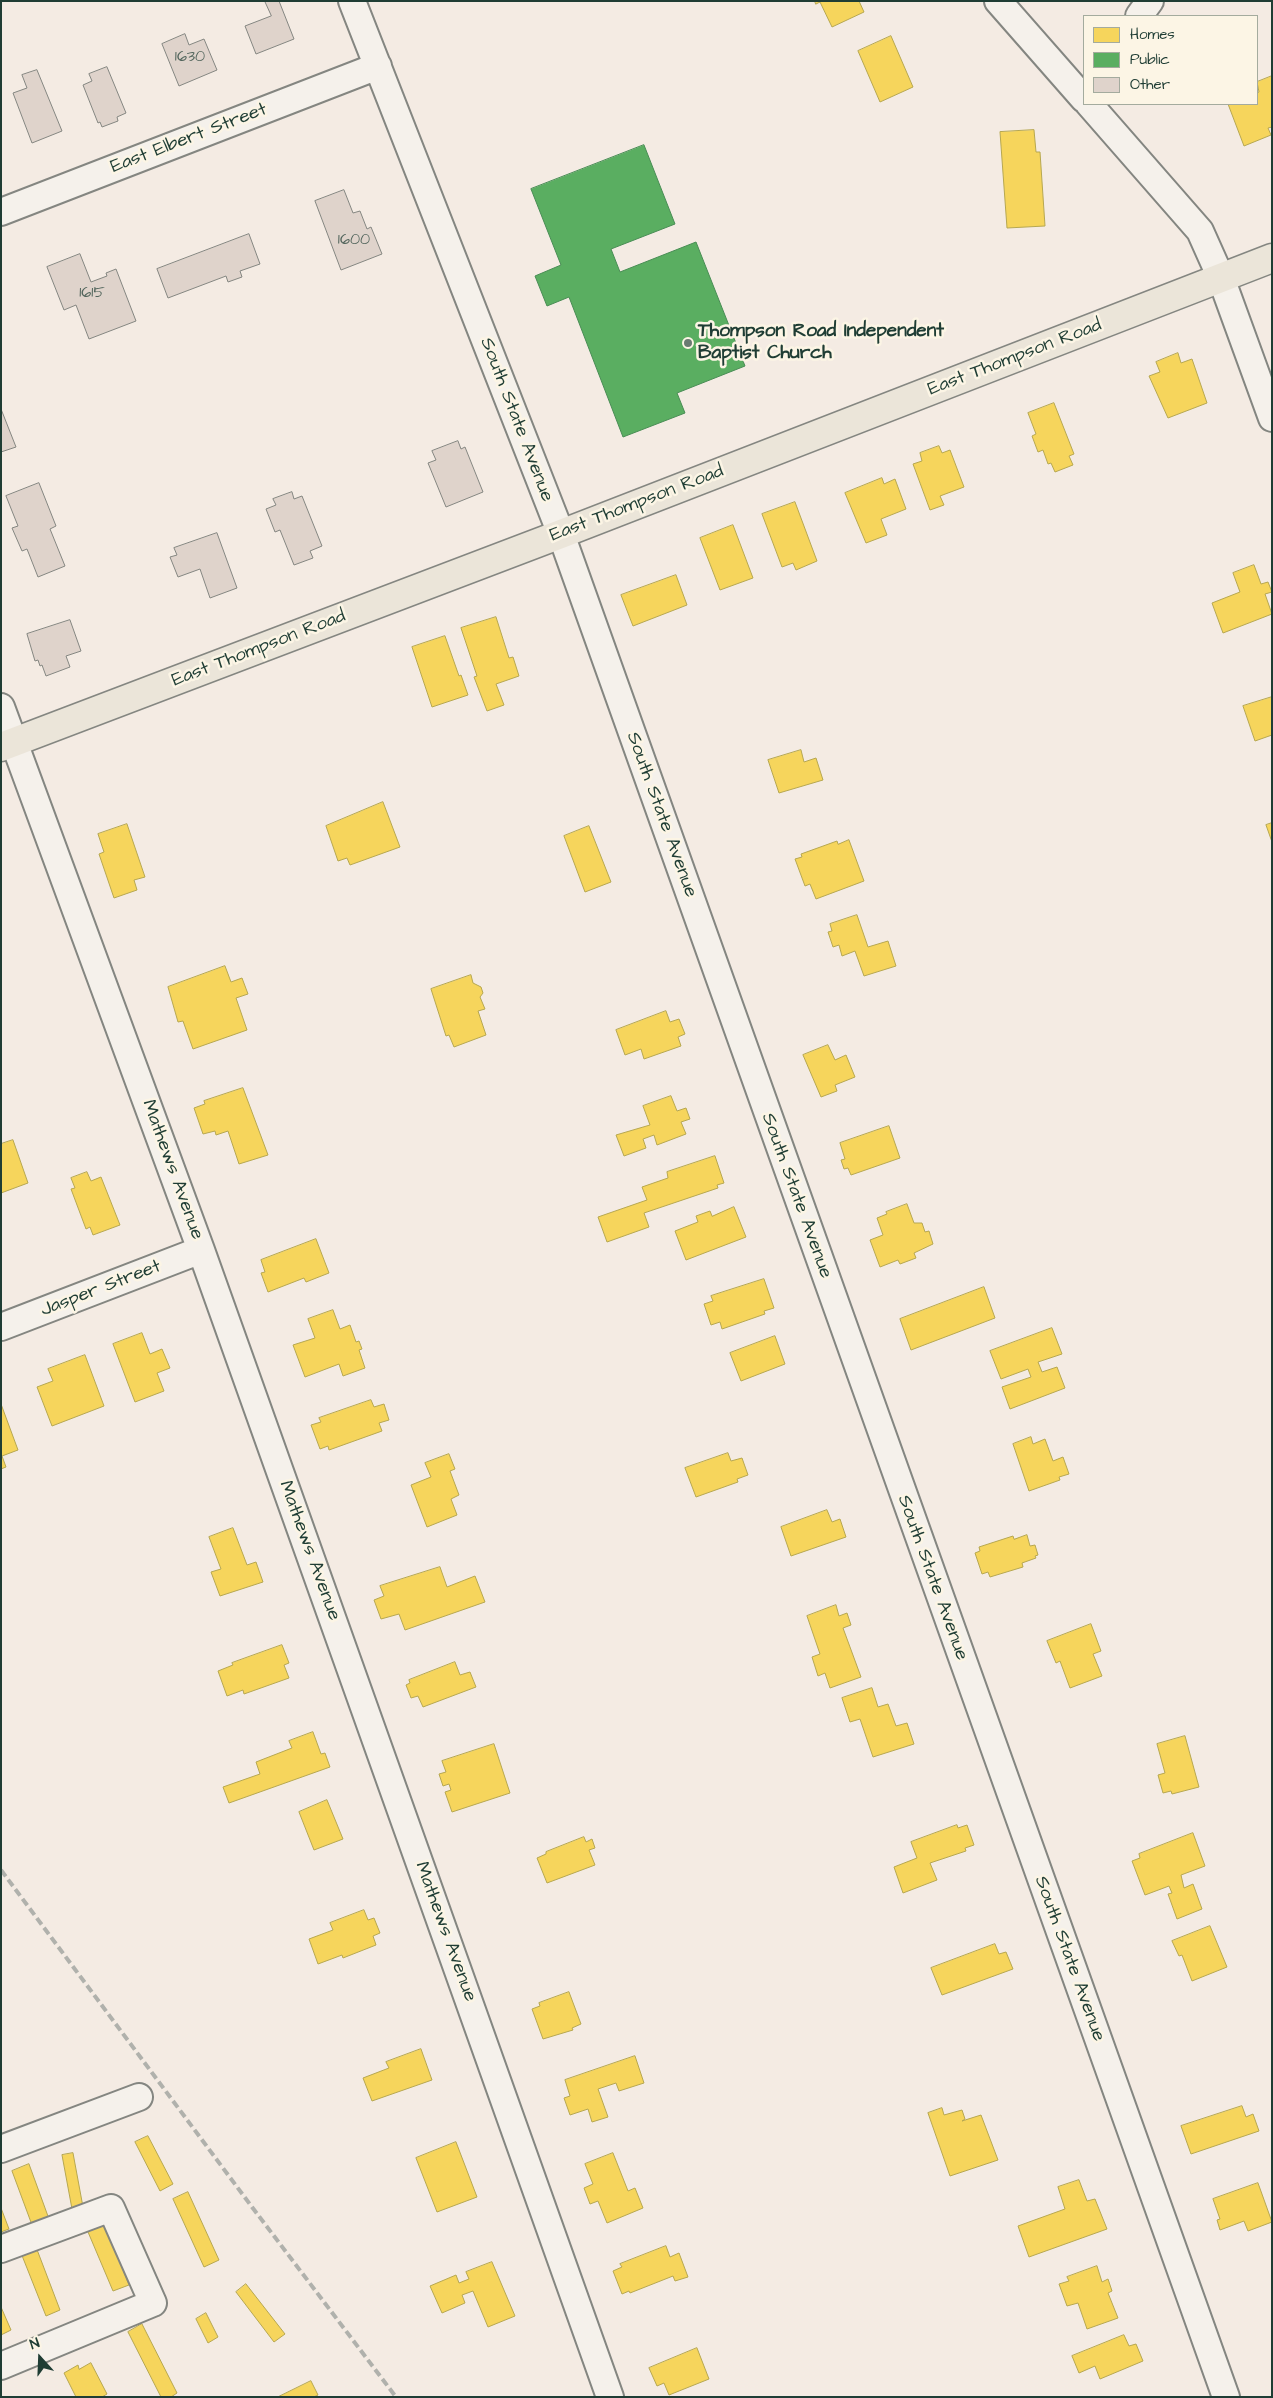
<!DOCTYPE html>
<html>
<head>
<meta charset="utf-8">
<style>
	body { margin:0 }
	#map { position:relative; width:1273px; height:2398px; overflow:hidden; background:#f4ebe3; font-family:"Architects Daughter",sans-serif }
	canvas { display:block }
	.frame { position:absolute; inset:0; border:2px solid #1f3d34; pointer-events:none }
	.legend { position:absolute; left:1083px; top:15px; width:175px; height:90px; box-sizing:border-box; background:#fcf5e5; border:1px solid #a4ab9e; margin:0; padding:6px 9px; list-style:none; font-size:15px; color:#1f3d34 }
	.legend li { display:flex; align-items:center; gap:10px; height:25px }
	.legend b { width:25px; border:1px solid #a4ab9e }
	.north { position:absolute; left:15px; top:2333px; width:50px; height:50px; -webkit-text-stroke:4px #fcf5e5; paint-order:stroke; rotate:340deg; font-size:14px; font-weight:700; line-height:20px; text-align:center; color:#1f3d34 }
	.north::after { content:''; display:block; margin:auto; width:18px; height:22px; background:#1f3d34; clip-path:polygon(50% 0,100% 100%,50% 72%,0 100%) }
</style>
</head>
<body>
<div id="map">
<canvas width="1273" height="2398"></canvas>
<div class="frame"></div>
<ul class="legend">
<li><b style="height:14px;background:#f6d55c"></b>Homes</li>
<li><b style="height:14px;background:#5aae61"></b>Public</li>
<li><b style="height:14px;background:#dfd3cb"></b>Other</li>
</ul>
<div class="north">N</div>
</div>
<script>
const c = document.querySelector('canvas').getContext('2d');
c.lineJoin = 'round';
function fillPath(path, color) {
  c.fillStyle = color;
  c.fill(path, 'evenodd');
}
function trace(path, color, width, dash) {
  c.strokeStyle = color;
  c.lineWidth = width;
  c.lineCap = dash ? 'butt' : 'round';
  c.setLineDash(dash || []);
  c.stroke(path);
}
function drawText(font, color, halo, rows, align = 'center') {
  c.font = font + ' "Architects Daughter",sans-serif';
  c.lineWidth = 5;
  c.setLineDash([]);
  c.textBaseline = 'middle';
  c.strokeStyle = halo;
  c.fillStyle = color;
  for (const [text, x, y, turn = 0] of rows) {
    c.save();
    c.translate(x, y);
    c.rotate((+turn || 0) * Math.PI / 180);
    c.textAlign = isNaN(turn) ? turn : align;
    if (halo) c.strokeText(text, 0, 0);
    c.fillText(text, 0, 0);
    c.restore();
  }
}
const homes = new Path2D(`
	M 815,1 L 859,1 L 864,12 L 832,27 L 820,2 L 816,4 Z
	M 891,36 L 913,87 L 880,102 L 858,51 Z
	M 1272,76 L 1272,127 L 1268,128 L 1271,135 L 1244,146 L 1228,104 L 1257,104 L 1257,93 L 1259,92 L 1257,82 Z
	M 1034,130 L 1036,152 L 1040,152 L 1045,226 L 1007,228 L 1000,132 Z
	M 1178,353 L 1181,363 L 1192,359 L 1207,403 L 1168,418 L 1149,376 L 1160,372 L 1156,362 Z
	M 1054,403 L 1074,454 L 1069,456 L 1073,465 L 1055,472 L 1051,463 L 1048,464 L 1043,450 L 1038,452 L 1032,436 L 1036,434 L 1028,413 Z
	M 939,446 L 942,453 L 950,450 L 964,487 L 940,496 L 944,505 L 930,510 L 913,464 L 922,461 L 920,453 Z
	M 882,478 L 884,484 L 895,479 L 906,509 L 881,519 L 887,535 L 866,543 L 845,493 Z
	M 795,502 L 817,561 L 796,570 L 793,563 L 782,567 L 762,514 Z
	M 733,525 L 753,578 L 720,590 L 700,538 Z
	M 1254,565 L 1261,584 L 1268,582 L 1272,592 L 1265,594 L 1272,614 L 1223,633 L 1212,603 L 1240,592 L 1233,573 Z
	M 676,575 L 687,605 L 633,626 L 621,595 Z
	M 496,617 L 509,658 L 513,657 L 519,676 L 496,684 L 504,705 L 487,711 L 474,677 L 477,676 L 461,628 Z
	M 445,636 L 459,676 L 461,675 L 468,695 L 432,707 L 412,647 Z
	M 1272,697 L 1272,735 L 1255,741 L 1243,706 Z
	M 801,750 L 804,762 L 816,758 L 823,780 L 779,793 L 768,760 Z
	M 383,802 L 400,847 L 350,865 L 347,858 L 338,861 L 326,826 Z
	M 1272,823 L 1272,842 L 1266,825 Z
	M 127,824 L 145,877 L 134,880 L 137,890 L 114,898 L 99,854 L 104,852 L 98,834 Z
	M 589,826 L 611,882 L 585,892 L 564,836 Z
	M 849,840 L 864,881 L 816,899 L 810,884 L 805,886 L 795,859 L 802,857 L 801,854 L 837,841 L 838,844 Z
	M 857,915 L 868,947 L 888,941 L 896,966 L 864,976 L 855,951 L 842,956 L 839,945 L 833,947 L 828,932 L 832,931 L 830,924 Z
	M 225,966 L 231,982 L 242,978 L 248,994 L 236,998 L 247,1030 L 193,1049 L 183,1021 L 178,1022 L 168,987 Z
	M 471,975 L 473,983 L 481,987 L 483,993 L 480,997 L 485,1009 L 478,1011 L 486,1035 L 454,1047 L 449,1035 L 446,1036 L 431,989 Z
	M 666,1011 L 670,1022 L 679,1019 L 685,1034 L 678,1037 L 681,1046 L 644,1059 L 641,1049 L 625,1055 L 616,1030 Z
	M 828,1045 L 835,1060 L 846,1055 L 855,1077 L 835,1085 L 837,1091 L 821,1097 L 803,1055 Z
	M 243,1088 L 268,1155 L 239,1164 L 228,1131 L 216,1135 L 215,1131 L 203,1134 L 194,1108 L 205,1104 L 204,1101 Z
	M 671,1096 L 677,1111 L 686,1108 L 690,1119 L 681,1122 L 686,1134 L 657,1145 L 654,1135 L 643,1139 L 646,1148 L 624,1156 L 616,1135 L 650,1125 L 643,1106 Z
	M 889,1126 L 900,1158 L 851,1175 L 848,1168 L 844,1169 L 841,1160 L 845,1159 L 840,1143 Z
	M 13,1140 L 28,1183 L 1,1193 L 1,1144 Z
	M 715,1156 L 724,1183 L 717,1185 L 718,1188 L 644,1213 L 649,1227 L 607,1242 L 598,1217 L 647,1200 L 642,1187 L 668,1178 L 667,1172 Z
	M 87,1172 L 91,1181 L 101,1177 L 120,1225 L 93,1235 L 90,1227 L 86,1229 L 71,1189 L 75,1188 L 71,1178 Z
	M 907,1204 L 914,1223 L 922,1223 L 925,1232 L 929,1231 L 933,1244 L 914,1253 L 916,1258 L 900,1264 L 898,1260 L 880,1267 L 870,1240 L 883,1235 L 877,1218 L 887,1214 L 886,1212 Z
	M 734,1207 L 746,1237 L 686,1260 L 675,1231 L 698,1222 L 696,1216 L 710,1211 L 712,1216 Z
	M 316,1239 L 329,1273 L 306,1282 L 304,1278 L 268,1292 L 261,1273 L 265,1272 L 261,1260 Z
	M 764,1279 L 774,1308 L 764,1311 L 765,1314 L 722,1329 L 720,1322 L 711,1325 L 704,1304 L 713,1301 L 711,1296 Z
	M 984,1287 L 995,1318 L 911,1350 L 900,1319 Z
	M 333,1310 L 340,1329 L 350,1325 L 356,1342 L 359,1341 L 362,1349 L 359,1350 L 365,1368 L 343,1376 L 339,1364 L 305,1377 L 293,1345 L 315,1338 L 308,1319 Z
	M 1052,1328 L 1062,1354 L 1038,1362 L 1042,1372 L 1057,1367 L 1065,1388 L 1010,1409 L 1002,1387 L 1031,1377 L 1028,1369 L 1001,1379 L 990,1351 Z
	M 142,1333 L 150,1354 L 162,1349 L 170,1368 L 157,1373 L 164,1391 L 135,1402 L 113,1344 Z
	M 775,1336 L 785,1364 L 741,1381 L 730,1353 Z
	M 85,1355 L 104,1406 L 52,1426 L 37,1387 L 53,1381 L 48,1369 Z
	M 371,1400 L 374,1407 L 384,1404 L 389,1420 L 379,1423 L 382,1431 L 329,1450 L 328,1446 L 320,1449 L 311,1425 L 321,1422 L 319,1418 Z
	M 1,1404 L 18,1450 L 2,1456 L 6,1467 L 1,1469 Z
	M 1031,1437 L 1033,1444 L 1045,1439 L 1053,1461 L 1063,1457 L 1069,1474 L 1059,1477 L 1060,1480 L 1029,1491 L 1013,1444 Z
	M 728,1453 L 731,1461 L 742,1458 L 748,1475 L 737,1479 L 738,1482 L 696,1497 L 685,1468 Z
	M 449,1454 L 455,1469 L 450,1471 L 459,1495 L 451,1499 L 457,1515 L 427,1527 L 411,1485 L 431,1477 L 425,1463 Z
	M 827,1510 L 832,1522 L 840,1519 L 846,1537 L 791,1556 L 781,1527 Z
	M 233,1528 L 247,1565 L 256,1562 L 263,1582 L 220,1596 L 211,1572 L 221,1569 L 209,1537 Z
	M 1027,1535 L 1030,1546 L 1035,1545 L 1038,1555 L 1035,1556 L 1036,1558 L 1022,1563 L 1023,1567 L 990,1577 L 988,1572 L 982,1574 L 975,1553 L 980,1551 L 979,1547 L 1013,1536 L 1014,1539 Z
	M 440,1567 L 447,1587 L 475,1576 L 485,1602 L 405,1630 L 399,1614 L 381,1619 L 374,1600 L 384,1596 L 380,1586 Z
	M 836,1605 L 839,1616 L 847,1613 L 851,1625 L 843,1628 L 861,1677 L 830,1688 L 825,1673 L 818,1676 L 812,1657 L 820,1654 L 807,1616 Z
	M 1091,1624 L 1101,1651 L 1093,1654 L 1102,1676 L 1070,1688 L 1060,1661 L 1056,1663 L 1047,1641 Z
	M 282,1645 L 289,1663 L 284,1665 L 289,1678 L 244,1694 L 243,1690 L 227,1696 L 218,1671 L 233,1665 L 232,1663 Z
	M 455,1662 L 460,1675 L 470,1672 L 476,1687 L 423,1707 L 418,1696 L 411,1698 L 406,1685 L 410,1683 L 409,1680 Z
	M 872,1688 L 878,1707 L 888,1704 L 896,1726 L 907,1723 L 914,1744 L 873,1757 L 860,1719 L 850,1722 L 842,1698 Z
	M 313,1732 L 321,1754 L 325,1753 L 330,1767 L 229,1803 L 223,1787 L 260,1774 L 256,1762 L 292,1748 L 289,1741 Z
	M 1185,1736 L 1199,1787 L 1172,1794 L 1171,1791 L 1163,1793 L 1158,1775 L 1165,1773 L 1157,1744 Z
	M 494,1744 L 510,1793 L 452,1812 L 445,1792 L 451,1790 L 449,1784 L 443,1786 L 439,1774 L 446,1772 L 442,1761 Z
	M 327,1800 L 343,1839 L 314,1850 L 299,1812 Z
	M 957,1825 L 958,1828 L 967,1825 L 974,1845 L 965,1848 L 966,1851 L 930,1863 L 937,1880 L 903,1893 L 894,1867 L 917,1858 L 911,1842 Z
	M 1193,1833 L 1205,1866 L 1181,1875 L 1184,1888 L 1193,1884 L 1202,1909 L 1177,1919 L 1168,1894 L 1172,1893 L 1169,1886 L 1145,1895 L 1132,1861 L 1140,1858 L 1139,1854 Z
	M 584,1837 L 586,1842 L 592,1839 L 595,1848 L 589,1850 L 595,1865 L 547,1883 L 537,1858 L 546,1854 L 546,1852 Z
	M 364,1910 L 368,1920 L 374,1918 L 380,1933 L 373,1936 L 376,1945 L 343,1958 L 342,1955 L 318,1964 L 309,1939 L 333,1930 L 330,1923 Z
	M 1210,1926 L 1227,1967 L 1192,1981 L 1182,1955 L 1179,1956 L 1172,1941 Z
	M 995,1944 L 999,1954 L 1006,1952 L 1013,1969 L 942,1995 L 931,1968 Z
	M 569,1992 L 581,2024 L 572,2028 L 573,2030 L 543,2039 L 532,2009 L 540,2006 L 539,2003 Z
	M 421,2049 L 432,2080 L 372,2101 L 363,2078 L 389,2068 L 386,2062 Z
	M 635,2056 L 644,2083 L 619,2091 L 616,2083 L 598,2089 L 608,2117 L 592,2122 L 588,2109 L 570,2115 L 564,2098 L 570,2096 L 565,2080 Z
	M 1242,2106 L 1246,2117 L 1253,2114 L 1259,2131 L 1191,2154 L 1181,2126 Z
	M 942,2108 L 944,2115 L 962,2110 L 965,2119 L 962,2121 L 981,2115 L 998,2160 L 950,2176 L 928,2113 Z
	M 148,2136 L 173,2184 L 160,2191 L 135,2142 Z
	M 456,2142 L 477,2197 L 437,2212 L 416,2158 Z
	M 73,2153 L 83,2207 L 72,2209 L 62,2155 Z
	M 613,2153 L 628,2191 L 635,2188 L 643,2208 L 607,2223 L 598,2201 L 590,2204 L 584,2188 L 593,2184 L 585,2164 Z
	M 29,2164 L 49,2219 L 32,2225 L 12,2171 Z
	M 1079,2180 L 1087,2201 L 1095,2199 L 1107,2229 L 1029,2257 L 1018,2226 L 1065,2209 L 1058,2187 Z
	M 1258,2183 L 1272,2222 L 1248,2231 L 1244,2221 L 1220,2230 L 1217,2220 L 1220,2219 L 1213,2199 Z
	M 188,2192 L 219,2260 L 204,2267 L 173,2199 Z
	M 1,2208 L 9,2229 L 1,2232 Z
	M 105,2225 L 129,2285 L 113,2291 L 88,2232 Z
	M 666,2246 L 670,2257 L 679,2253 L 688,2277 L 675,2281 L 673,2276 L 630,2293 L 629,2291 L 622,2294 L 613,2271 L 622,2267 L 620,2264 Z
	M 36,2247 L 60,2310 L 46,2316 L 21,2253 Z
	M 492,2262 L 515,2316 L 488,2327 L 473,2291 L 462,2295 L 465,2303 L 442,2313 L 430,2286 L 456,2275 L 459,2283 L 469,2279 L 466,2272 Z
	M 1097,2266 L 1102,2282 L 1108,2279 L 1112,2291 L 1108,2293 L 1118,2318 L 1087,2329 L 1078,2303 L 1067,2306 L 1059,2284 L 1069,2281 L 1067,2277 Z
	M 246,2284 L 285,2334 L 274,2342 L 236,2292 Z
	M 1,2307 L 11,2330 L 1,2335 Z
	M 206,2313 L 218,2337 L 208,2343 L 196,2319 Z
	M 142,2324 L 177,2393 L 171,2397 L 161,2397 L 128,2332 Z
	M 1124,2335 L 1129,2346 L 1136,2344 L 1143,2361 L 1100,2379 L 1095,2366 L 1079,2373 L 1072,2356 Z
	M 697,2348 L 709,2379 L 669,2395 L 664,2383 L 657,2386 L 649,2368 Z
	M 91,2363 L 107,2394 L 102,2397 L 76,2397 L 64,2373 L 78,2365 L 79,2369 Z
	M 311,2381 L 318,2395 L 314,2397 L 278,2397 Z`);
fillPath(homes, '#f6d55c');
trace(homes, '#b6a750', 1);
const public = new Path2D(`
	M 644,145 L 675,224 L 611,249 L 620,272 L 696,242 L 745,366 L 677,393 L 685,413 L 623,437 L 569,297 L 547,306 L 535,276 L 561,265 L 531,189 Z`);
fillPath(public, '#5aae61');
trace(public, '#488c54', 1);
const building = new Path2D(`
	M 265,1 L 279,1 L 294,39 L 256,54 L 245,26 L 271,16 Z
	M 185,34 L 189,45 L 204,39 L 217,70 L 179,86 L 162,44 Z
	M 107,67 L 126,113 L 117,117 L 118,121 L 102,127 L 100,122 L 98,123 L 83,85 L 92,81 L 89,74 Z
	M 37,70 L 62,131 L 32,143 L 13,93 L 27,88 L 22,75 Z
	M 344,190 L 353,213 L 360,211 L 367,229 L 371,227 L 382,254 L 341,270 L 315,201 Z
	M 249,234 L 260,264 L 240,271 L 242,277 L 228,282 L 226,276 L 168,298 L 157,269 Z
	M 80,254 L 91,282 L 107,276 L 106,273 L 116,269 L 136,321 L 89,339 L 76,305 L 64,310 L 47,267 Z
	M 1,409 L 16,447 L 1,452 Z
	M 458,441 L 461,449 L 465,447 L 483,492 L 446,507 L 428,463 L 436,460 L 432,451 Z
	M 39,483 L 56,526 L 50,529 L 65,566 L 38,577 L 27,549 L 22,551 L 12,528 L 18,526 L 6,496 Z
	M 292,492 L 294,499 L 302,496 L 322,546 L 310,551 L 313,558 L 294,565 L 280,530 L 275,532 L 266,509 L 276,505 L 273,499 Z
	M 217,533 L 237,588 L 210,598 L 200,569 L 178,577 L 170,557 L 177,555 L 174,548 Z
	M 70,620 L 81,651 L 66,656 L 70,667 L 46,676 L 42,665 L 40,666 L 38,660 L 35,661 L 27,634 Z`);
fillPath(building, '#dfd3cb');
trace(building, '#848681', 1);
const minor = new Path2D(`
	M 352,1 L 561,534 L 1226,2397
	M 998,1 L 1084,99
	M 1139,16 L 1150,1
	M 1089,104 L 1200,231 L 1221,278 L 1272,418
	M 1,212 L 378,66
	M 1,707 L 201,1250 L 610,2397
	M 1,1327 L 201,1250
	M 1,2149 L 139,2097
	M 1,2249 L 111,2208 L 153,2303 L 1,2366`);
const major = new Path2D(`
	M 1,747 L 561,534 L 1272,258`);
trace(minor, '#848681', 30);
trace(major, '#848681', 31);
trace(minor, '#f5f1eb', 26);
trace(major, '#ebe5d9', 28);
trace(new Path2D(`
	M 1,1870 L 252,2207 L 396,2397`), '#b0b1ac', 4, [8, 4]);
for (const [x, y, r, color] of [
	[688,343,5,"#6a7a71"]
]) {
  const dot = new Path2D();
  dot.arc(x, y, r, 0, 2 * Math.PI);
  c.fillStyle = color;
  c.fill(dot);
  trace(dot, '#fcf5e5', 2);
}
drawText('16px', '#52655c', null, [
	["1630",190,58],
	["1600",354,241],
	["1615",92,294]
]);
drawText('19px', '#1f3d34', '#fcf5e5', [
	["East Elbert Street",189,139,-21],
	["East Thompson Road",1015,358,-21],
	["South State Avenue",516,420,69],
	["East Thompson Road",637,504,-21],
	["East Thompson Road",259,649,-21],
	["South State Avenue",661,815,70],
	["Mathews Avenue",172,1170,70],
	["South State Avenue",796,1196,70],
	["Jasper Street",101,1289,-21],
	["Mathews Avenue",309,1551,70],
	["South State Avenue",932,1578,70],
	["Mathews Avenue",445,1932,70],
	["South State Avenue",1069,1959,70]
]);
drawText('bold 19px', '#1f3d34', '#fcf5e5', [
	["Thompson Road Independent",698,332],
	["Baptist Church",698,354]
], 'left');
</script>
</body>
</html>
